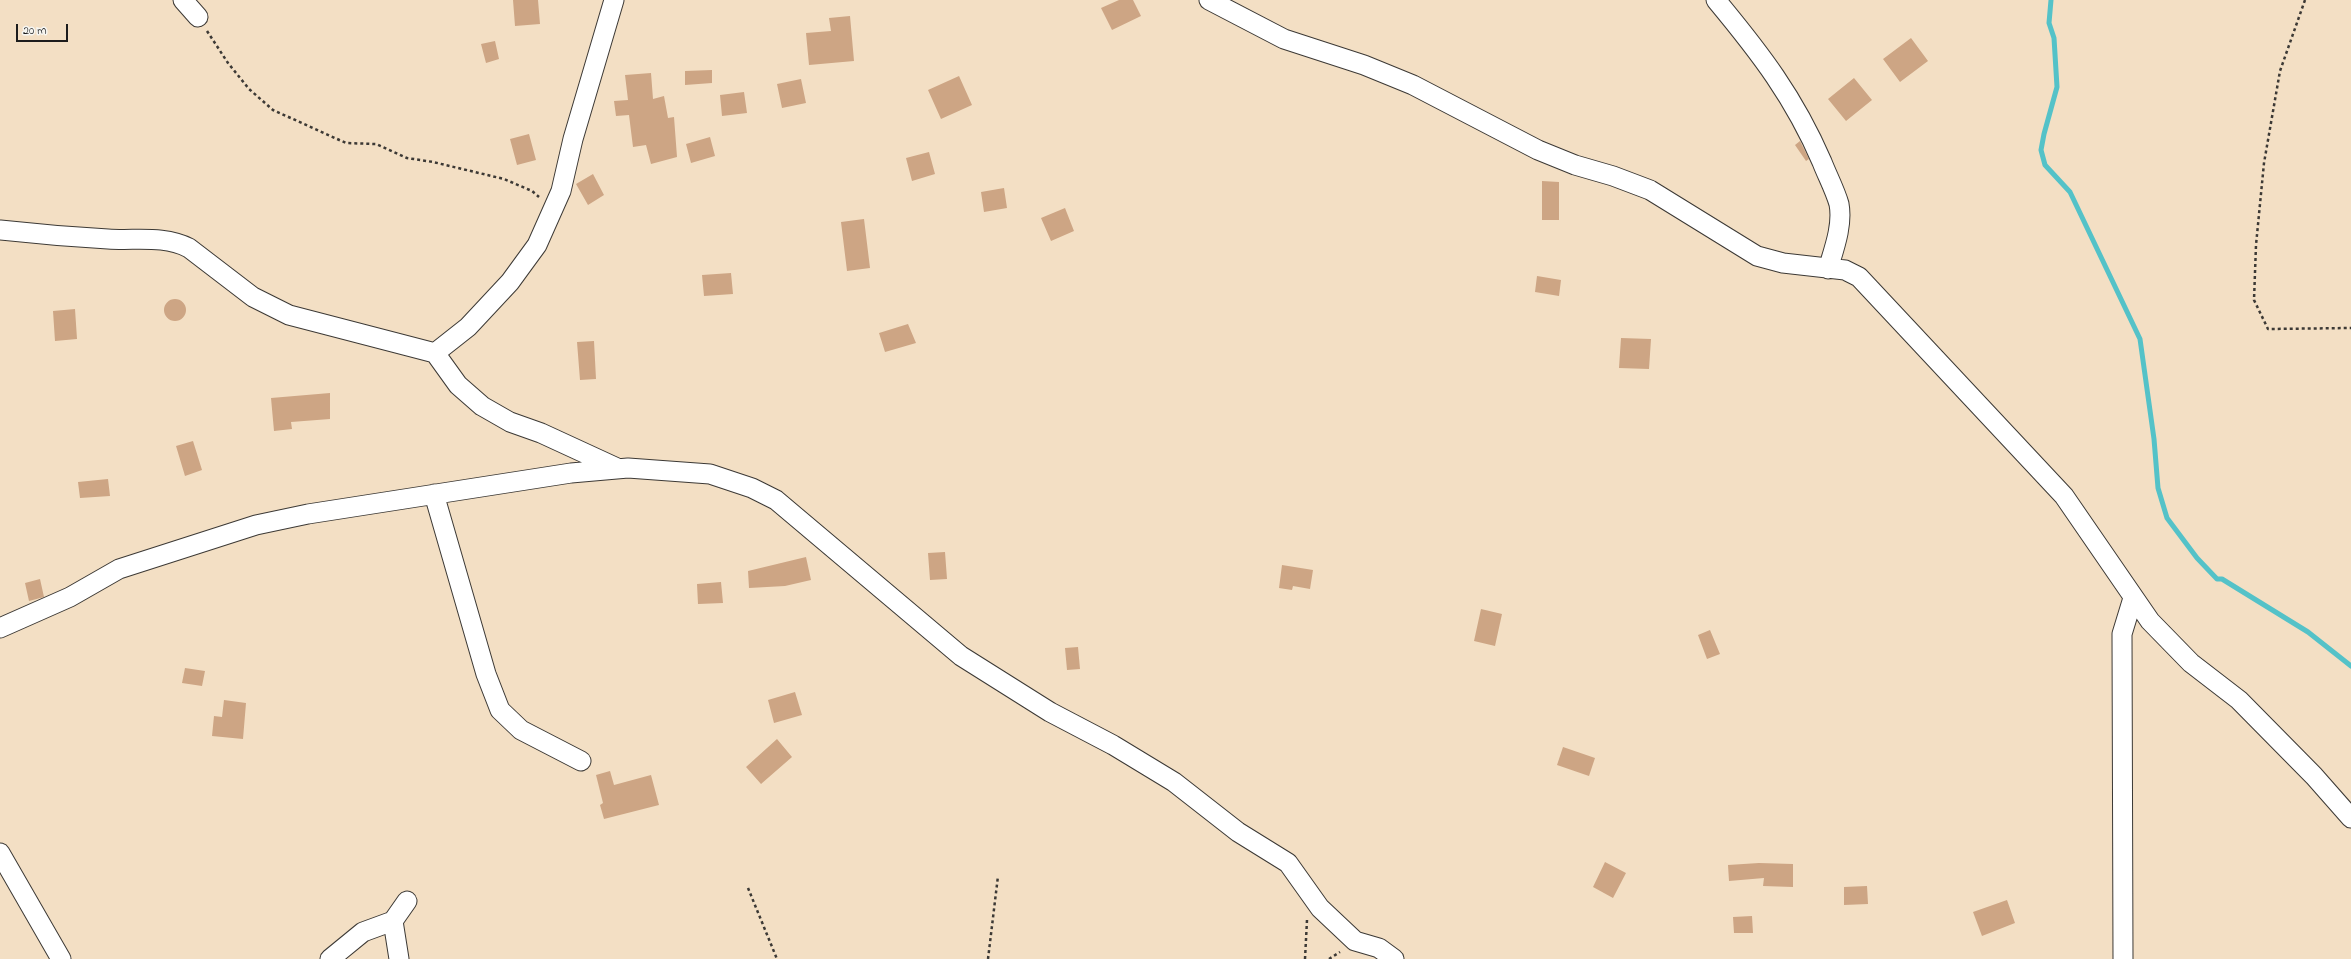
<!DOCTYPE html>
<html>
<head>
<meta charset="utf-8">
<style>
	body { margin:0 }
	#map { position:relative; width:2351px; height:959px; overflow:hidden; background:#f3dfc4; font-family:"Indie Flower",sans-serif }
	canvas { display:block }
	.scale { position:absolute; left:16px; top:24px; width:52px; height:18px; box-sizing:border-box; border:2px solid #1c1c1c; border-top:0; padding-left:5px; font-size:12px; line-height:14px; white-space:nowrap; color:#1c1c1c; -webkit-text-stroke:3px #f6f6f2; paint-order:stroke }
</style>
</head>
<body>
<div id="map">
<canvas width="2351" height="959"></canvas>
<div class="scale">20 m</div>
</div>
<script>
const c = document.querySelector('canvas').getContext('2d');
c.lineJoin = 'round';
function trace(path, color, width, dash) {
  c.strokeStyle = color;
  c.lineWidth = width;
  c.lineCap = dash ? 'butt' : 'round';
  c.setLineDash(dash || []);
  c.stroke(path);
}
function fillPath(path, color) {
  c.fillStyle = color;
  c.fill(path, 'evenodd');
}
trace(new Path2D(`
	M 2051,0 L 2049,23 L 2054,38 L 2057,87 L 2044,134 L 2041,150 L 2045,165 L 2070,192 L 2140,339 L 2154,439 L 2158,488 L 2167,518 L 2197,558 L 2217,579 L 2222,579 L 2308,632 L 2351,666`), '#54c2c8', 5);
fillPath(new Path2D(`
	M 513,0 L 538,0 L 540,24 L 515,26 Z
	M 1119,0 L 1133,0 L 1141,16 L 1112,30 L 1101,8 Z
	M 850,16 L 854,61 L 809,65 L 806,33 L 831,31 L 829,18 Z
	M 1911,38 L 1928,61 L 1900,82 L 1883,59 Z
	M 495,41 L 499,59 L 486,63 L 481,44 Z
	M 712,70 L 712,83 L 685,85 L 685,71 Z
	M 651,73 L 653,99 L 664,96 L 668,118 L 674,117 L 677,157 L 651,164 L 646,145 L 633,147 L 629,115 L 616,116 L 614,101 L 628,100 L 625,75 Z
	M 959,76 L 972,105 L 941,119 L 928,90 Z
	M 1854,78 L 1872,100 L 1846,121 L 1828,99 Z
	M 801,79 L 806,103 L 782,108 L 777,84 Z
	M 744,92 L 747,113 L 722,116 L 720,95 Z
	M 529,134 L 536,160 L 517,165 L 510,139 Z
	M 710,137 L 715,156 L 691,163 L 686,144 Z
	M 1800,141 L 1809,159 L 1806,161 L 1795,145 Z
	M 929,152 L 935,174 L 912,181 L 906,158 Z
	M 593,174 L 604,195 L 588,205 L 576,184 Z
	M 1542,181 L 1559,182 L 1559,220 L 1542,220 Z
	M 1004,188 L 1007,208 L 984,212 L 981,192 Z
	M 1065,208 L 1074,231 L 1051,241 L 1041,218 Z
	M 864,219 L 870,268 L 847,271 L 841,222 Z
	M 731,273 L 733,294 L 704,296 L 702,275 Z
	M 1537,276 L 1561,280 L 1559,296 L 1535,292 Z
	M164 310a11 11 0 1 1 22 0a11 11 0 1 1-22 0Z
	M 75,309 L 77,339 L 55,341 L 53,311 Z
	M 908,324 L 916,343 L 885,352 L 879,333 Z
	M 1621,338 L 1651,339 L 1649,369 L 1619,368 Z
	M 594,341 L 596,379 L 580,380 L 577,342 Z
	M 330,393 L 330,419 L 291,422 L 292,429 L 274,431 L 271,398 Z
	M 193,441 L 202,470 L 185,476 L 176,446 Z
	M 108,479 L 110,496 L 80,498 L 78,482 Z
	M 945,552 L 947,579 L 930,580 L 928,553 Z
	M 806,557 L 811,580 L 785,586 L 749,588 L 748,571 Z
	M 1282,565 L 1313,570 L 1310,589 L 1293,586 L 1292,590 L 1279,588 Z
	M 40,579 L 44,597 L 29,601 L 25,583 Z
	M 721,582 L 723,603 L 698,604 L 697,584 Z
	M 1481,609 L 1502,614 L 1495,646 L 1474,641 Z
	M 1710,630 L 1720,654 L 1707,659 L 1698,635 Z
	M 1078,647 L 1080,669 L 1067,670 L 1065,648 Z
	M 185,668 L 205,671 L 202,686 L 182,683 Z
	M 795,692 L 802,715 L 774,723 L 768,700 Z
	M 224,700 L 246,703 L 243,739 L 212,736 L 214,716 L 222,717 Z
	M 777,739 L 792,757 L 761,784 L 746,767 Z
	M 1563,747 L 1595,758 L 1589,776 L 1557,765 Z
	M 610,771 L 614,785 L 651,775 L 659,805 L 604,819 L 600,805 L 603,803 L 596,775 Z
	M 1605,862 L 1626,873 L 1613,898 L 1593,887 Z
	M 1759,863 L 1793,864 L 1793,887 L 1763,886 L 1764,878 L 1729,881 L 1728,865 Z
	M 1867,886 L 1868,904 L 1844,905 L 1844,887 Z
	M 2007,900 L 2015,923 L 1982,936 L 1973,912 Z
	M 1752,916 L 1753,933 L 1734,933 L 1733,917 Z`), '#cda584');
const street = new Path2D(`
	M 183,0 L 198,17
	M 614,0 L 573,139 L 561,191 L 537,245 L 510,282 L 468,327 L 435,353 L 458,385 L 482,406 L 510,422 L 541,433 L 617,468
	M 1209,0 L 1284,39 L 1364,65 L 1413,85 L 1538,150 L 1575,165 L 1613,176 L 1650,190 L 1757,256 L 1783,263 L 1845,270 L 1859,277 L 2064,496 L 2150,621 L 2191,663 L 2239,700 L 2314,776 L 2351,818
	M 1716,0 C 1760,53 1794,97 1822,162 C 1827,175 1835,190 1839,204 C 1843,225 1834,249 1828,269
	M 0,230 C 36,234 72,237 108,239 C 135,241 164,235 189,248 L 253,297 L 289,315 L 435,353
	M 434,494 L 486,674 L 500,710 L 521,730 L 581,761
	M 0,628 L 70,597 L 119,569 L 256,525 L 308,514 L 571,473 L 628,468 L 710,474 L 752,488 L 776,500 L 961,656 L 1050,712 L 1113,745 L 1174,782 L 1238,832 L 1288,863 L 1320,908 L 1355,941 L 1379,948 L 1394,959
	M 0,853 L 61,959
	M 330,959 L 363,932 L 393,921
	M 399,959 L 393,921 L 407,901
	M 2123,959 L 2122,634 L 2133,598`);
trace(street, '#3c3935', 21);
trace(new Path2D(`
	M 2305,0 L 2280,71 L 2264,163 L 2256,245 L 2254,300 L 2268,329 L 2351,328
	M 207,31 L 228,63 L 249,89 L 273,110 L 346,143 L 376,144 L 407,158 L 433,162 L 504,179 L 532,191 L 539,197
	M 748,888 L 777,959
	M 988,959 L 998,876
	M 1305,959 L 1307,920
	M 1329,959 L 1340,952`), '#3c3935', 2.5, [3, 3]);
trace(street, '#fff', 19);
</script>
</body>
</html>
